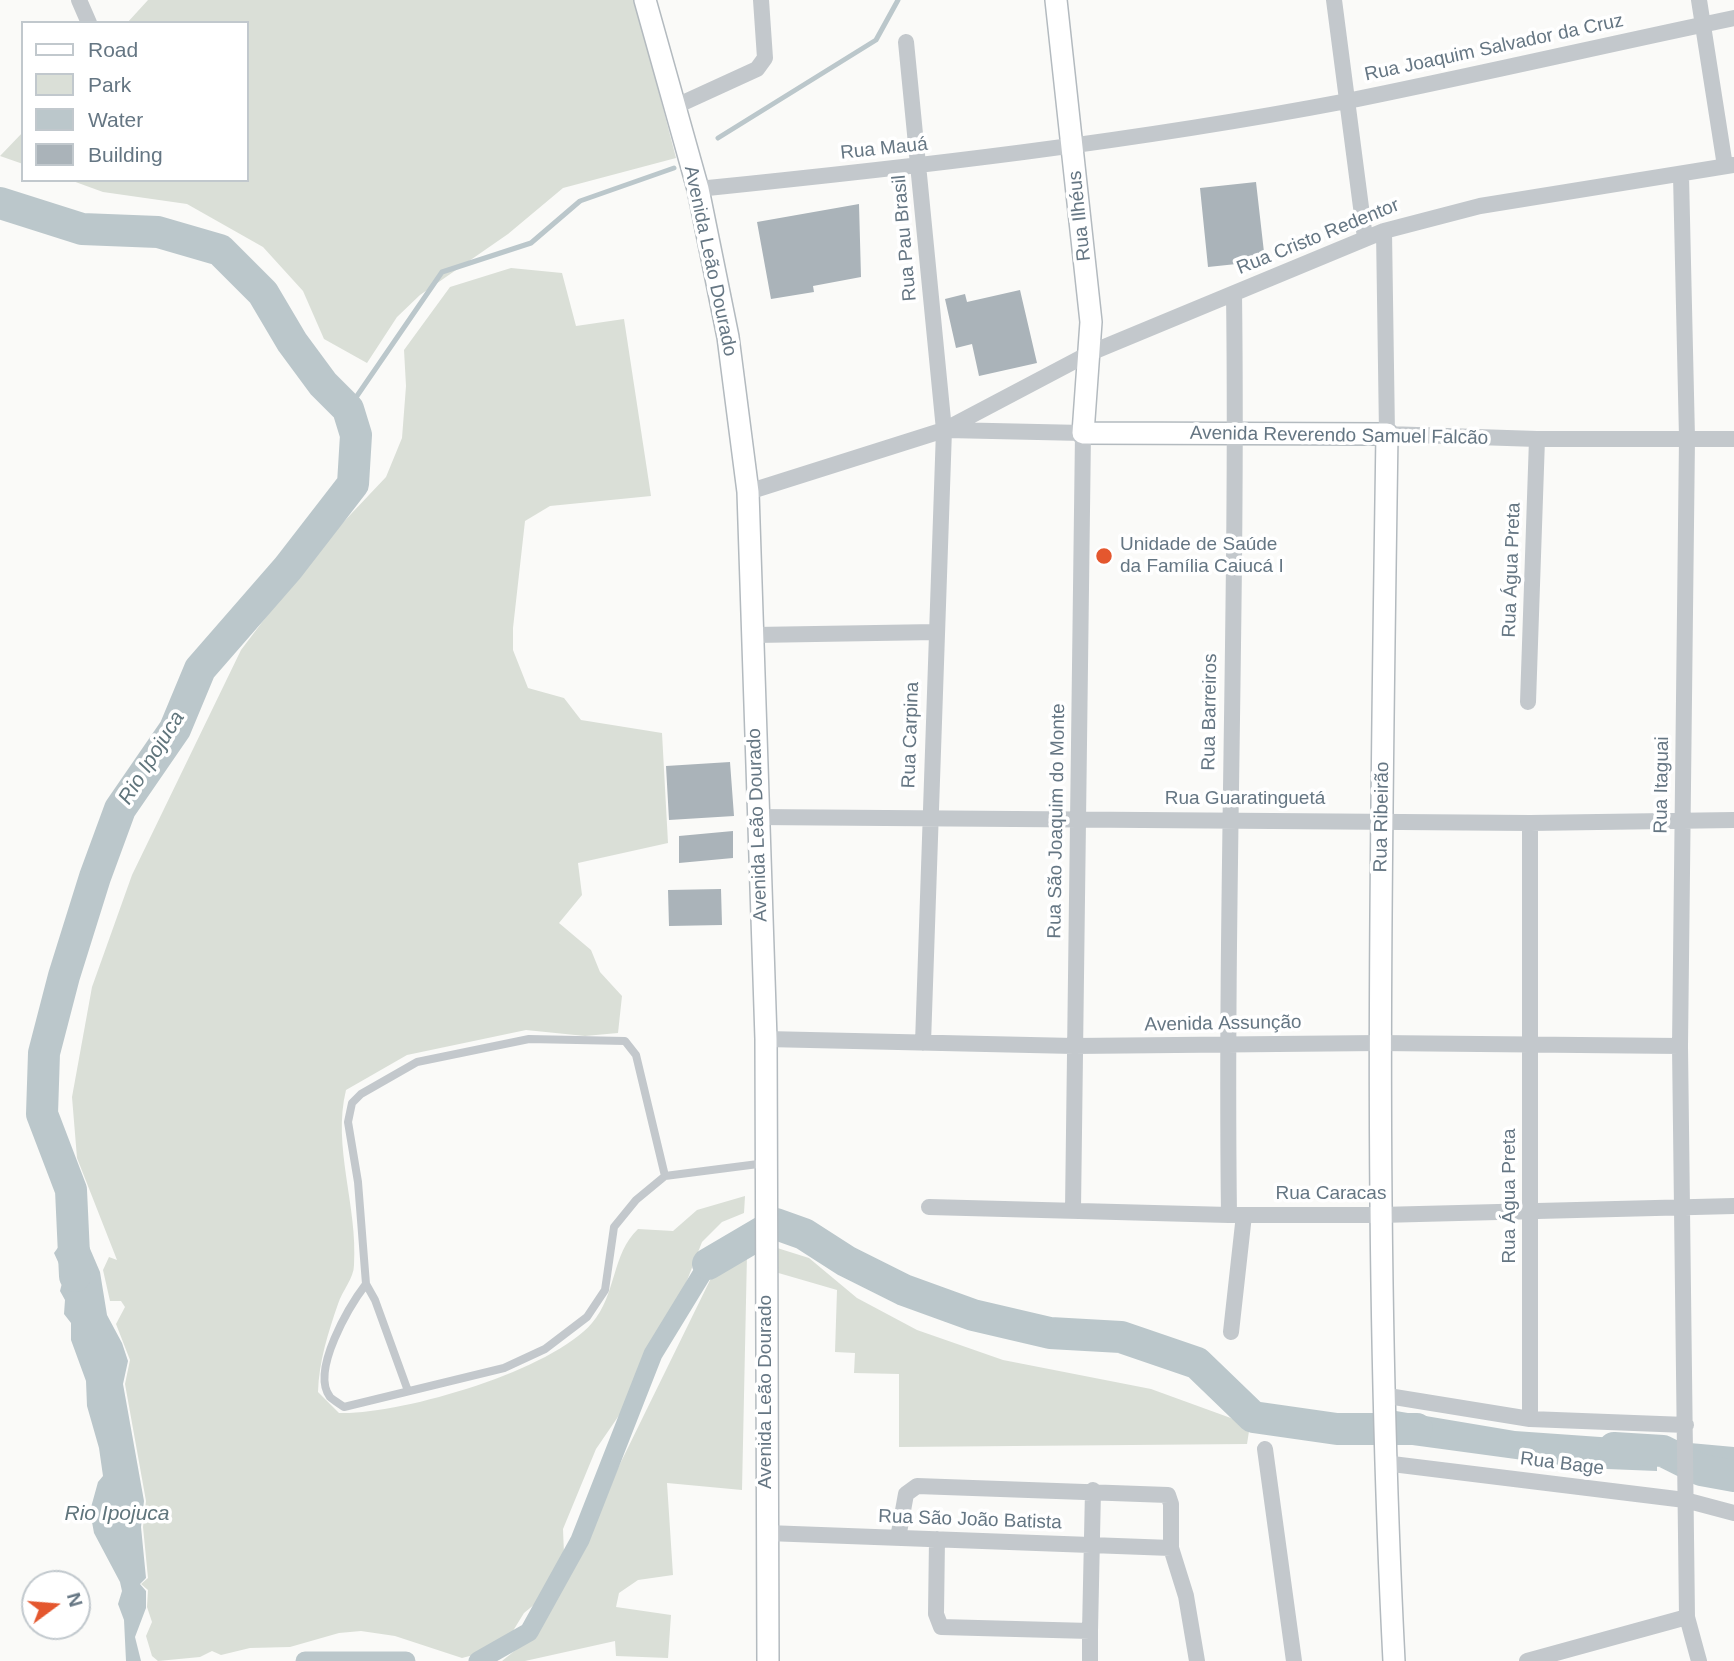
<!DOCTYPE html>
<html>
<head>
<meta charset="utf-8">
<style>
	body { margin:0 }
	#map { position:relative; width:1734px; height:1661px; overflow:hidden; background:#fafaf8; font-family:Helvetica,sans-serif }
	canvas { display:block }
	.legend { position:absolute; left:21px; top:21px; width:228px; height:161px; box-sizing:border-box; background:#fff; border:2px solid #c1c8cd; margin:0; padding:9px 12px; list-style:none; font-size:21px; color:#657683 }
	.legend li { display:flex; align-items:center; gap:14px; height:35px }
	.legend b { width:35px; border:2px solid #c1c8cd }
	.north { position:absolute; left:21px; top:1570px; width:70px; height:70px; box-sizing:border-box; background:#fff; border:2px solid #c1c8cd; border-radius:50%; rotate:74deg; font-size:19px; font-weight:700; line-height:28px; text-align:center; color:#657683 }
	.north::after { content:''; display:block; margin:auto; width:24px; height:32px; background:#e4572e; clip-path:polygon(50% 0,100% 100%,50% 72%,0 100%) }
</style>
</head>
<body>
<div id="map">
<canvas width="1734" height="1661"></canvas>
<ul class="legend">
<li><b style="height:9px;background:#fff"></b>Road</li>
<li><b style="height:19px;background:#dadfd7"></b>Park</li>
<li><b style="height:19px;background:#bbc7cb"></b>Water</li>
<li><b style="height:19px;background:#aab3b9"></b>Building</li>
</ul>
<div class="north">N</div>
</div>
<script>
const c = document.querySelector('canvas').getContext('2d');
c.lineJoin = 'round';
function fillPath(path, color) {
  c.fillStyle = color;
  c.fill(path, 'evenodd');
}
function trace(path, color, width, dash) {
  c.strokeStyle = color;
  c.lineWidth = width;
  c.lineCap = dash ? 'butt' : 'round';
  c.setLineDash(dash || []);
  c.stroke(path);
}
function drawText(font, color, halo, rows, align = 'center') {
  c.font = font + ' Helvetica,sans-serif';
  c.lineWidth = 7;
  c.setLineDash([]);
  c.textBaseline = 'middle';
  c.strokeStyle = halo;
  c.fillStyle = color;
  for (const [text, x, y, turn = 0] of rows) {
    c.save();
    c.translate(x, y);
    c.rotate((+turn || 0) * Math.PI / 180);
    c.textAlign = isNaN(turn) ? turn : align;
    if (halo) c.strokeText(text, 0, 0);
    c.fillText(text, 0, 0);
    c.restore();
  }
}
fillPath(new Path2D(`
	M 148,0 L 635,0 L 676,158 L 563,188 L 508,234 L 420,295 L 397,317 L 367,363 L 324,339 L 303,291 L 263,247 L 187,204 L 103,192 L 70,180 L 247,180 L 247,23 L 127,23 Z
	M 23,132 L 23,164 L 0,156 Z
	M 511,268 L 562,273 L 576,326 L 624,319 L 651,496 L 550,506 L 525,521 L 513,628 L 513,650 L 528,688 L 564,698 L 581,720 L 662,733 L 668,843 L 578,863 L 582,895 L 559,923 L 591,950 L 600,972 L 622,996 L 618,1033 L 585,1036 L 526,1030 L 407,1055 L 346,1090 C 332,1147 358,1206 354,1265 C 354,1278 342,1291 338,1304 C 328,1333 319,1361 318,1392 L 339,1413 C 400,1415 551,1371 592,1323 C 617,1294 611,1255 638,1229 L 673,1231 L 697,1210 L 745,1196 L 744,1213 L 722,1222 L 702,1242 L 674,1314 L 655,1342 L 642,1375 L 622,1411 L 596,1449 L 563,1529 L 564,1554 L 541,1599 L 524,1613 L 508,1639 L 485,1652 L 462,1658 L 395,1636 L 361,1631 L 339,1633 L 290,1647 L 250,1648 L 221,1655 L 212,1651 L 200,1657 L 158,1661 L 152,1656 L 146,1636 L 152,1622 L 147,1607 L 148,1590 L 141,1584 L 148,1578 L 143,1527 L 146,1501 L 125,1384 L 130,1360 L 116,1324 L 125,1307 L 121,1301 L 110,1301 L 103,1270 L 109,1257 L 117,1260 L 77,1158 L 72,1097 L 92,987 L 132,875 L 241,650 L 316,551 L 386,477 L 402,438 L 406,386 L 404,350 L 450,287 Z
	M 774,1247 L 809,1258 L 857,1298 L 917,1330 L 1003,1360 L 1151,1389 L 1250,1425 L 1247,1444 L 899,1447 L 899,1374 L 854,1373 L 855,1353 L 835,1352 L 837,1290 L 775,1272 Z
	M 747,1254 L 742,1490 L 667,1483 L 673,1575 L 638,1580 L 619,1593 L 616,1607 L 671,1615 L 668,1658 L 616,1656 L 615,1641 L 525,1661 L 502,1661 L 538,1632 L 585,1549 L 618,1468 L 715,1270 Z`), '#dadfd7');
fillPath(new Path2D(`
	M 88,1224 L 88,1244 L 100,1272 L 107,1315 L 122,1343 L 128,1361 L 123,1384 L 144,1501 L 141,1527 L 146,1578 L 140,1584 L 146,1591 L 146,1608 L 135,1637 L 141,1661 L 126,1661 L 124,1620 L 118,1604 L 122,1591 L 120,1582 L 94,1533 L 90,1511 L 98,1482 L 103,1476 L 99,1448 L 87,1406 L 86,1381 L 71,1340 L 71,1323 L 64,1314 L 65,1300 L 60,1291 L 64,1275 L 54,1253 L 65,1238 Z
	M 1390,1410 L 1515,1431 L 1657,1441 L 1657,1471 L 1582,1468 L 1390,1442 Z
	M 1690,1443 L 1734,1447 L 1734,1477 L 1688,1475 Z`), '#bbc7cb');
trace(new Path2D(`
	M 718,138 L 876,40 L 898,0
	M 348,409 L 442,272 L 531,243 L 580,201 L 674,168`), '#bbc7cb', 5);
trace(new Path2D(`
	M 305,1661 L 406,1661
	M 478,1661 L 529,1632 L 580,1540 L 653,1354 L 708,1264`), '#bbc7cb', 19);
trace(new Path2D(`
	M 0,203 L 82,229 L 158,232 L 220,250 L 263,293 L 292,342 L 323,384 L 348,409 L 356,435 L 353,484 L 288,568 L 200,669 L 175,729 L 120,809 L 95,877 L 64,976 L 44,1053 L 42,1114 L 71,1190 L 75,1276
	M 708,1264 L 776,1224 L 804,1234 L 846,1261 L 904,1290 L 973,1315 L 1050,1333 L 1121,1337 L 1197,1363 L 1253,1417 L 1337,1429 L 1417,1429
	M 1614,1448 L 1663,1451 L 1701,1470 L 1734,1476`), '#bbc7cb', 32);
fillPath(new Path2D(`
	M 1256,182 L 1265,261 L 1208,267 L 1200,188 Z
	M 859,204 L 861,277 L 813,286 L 814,292 L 771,299 L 757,222 Z
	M 1020,290 L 1037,363 L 979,376 L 972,344 L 956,348 L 945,299 L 965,294 L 967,302 Z
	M 730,762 L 734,816 L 669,820 L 666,766 Z
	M 733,831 L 733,858 L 679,863 L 679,836 Z
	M 721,889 L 722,925 L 669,926 L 668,890 Z`), '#aab3b9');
const secondary = new Path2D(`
	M 645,0 L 698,189 L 728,337 L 748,492 L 766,1039 L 768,1661
	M 1056,0 L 1091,322 L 1083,433 L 1387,434 C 1381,843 1373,1252 1394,1661`);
trace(secondary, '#b3babf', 24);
trace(new Path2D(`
	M 665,1176 L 636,1055 L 625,1041 L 529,1039 L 417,1062 L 361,1094 L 352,1103 L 348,1122 L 358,1182 L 366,1284 C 350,1305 310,1371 330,1397 C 333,1400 340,1404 344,1407 L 504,1368 L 545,1349 L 587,1317 L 605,1290 L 614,1227 L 636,1200 L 665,1176 L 766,1163
	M 366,1284 L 375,1300 L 408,1391`), '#c3c8cc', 8);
trace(new Path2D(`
	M 79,0 L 89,23
	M 1334,0 L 1365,238
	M 1699,0 L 1725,166
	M 906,42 L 944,430 L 923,1043
	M 674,107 L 757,69 L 765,58 L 761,0
	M 1681,175 L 1687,438 L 1680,1046 L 1687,1617 L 1699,1661
	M 698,189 C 915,167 1132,142 1347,101 C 1476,75 1605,45 1734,18
	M 1384,231 L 1387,434 L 1537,439 L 1734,439
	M 947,430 L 1083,433 L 1073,1209
	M 748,492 L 944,430 L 1090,353 L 1384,231 L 1480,206 L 1734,165
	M 755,635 L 936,632
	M 1528,702 L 1537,439
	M 756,817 L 1530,823 L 1734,820
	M 766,1039 L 1074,1046 L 1379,1043 L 1680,1046
	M 929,1207 L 1229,1215 L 1380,1215 L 1734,1206
	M 1229,1215 C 1225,908 1238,600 1234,293
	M 1231,1332 L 1244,1215
	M 1382,1395 L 1530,1419 L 1686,1425
	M 1530,1419 L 1530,823
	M 1265,1449 L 1294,1661
	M 1384,1463 L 1685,1500 L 1734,1513
	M 767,1533 L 1171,1548
	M 898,1538 L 906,1494 L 917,1486 L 1168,1495 L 1171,1504 L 1171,1548 L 1186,1596 L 1197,1661
	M 937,1539 L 936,1614 L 941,1627 L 1090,1631 L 1090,1661
	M 1090,1631 L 1093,1490
	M 1527,1661 L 1687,1617`), '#c3c8cc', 16);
trace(secondary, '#fff', 21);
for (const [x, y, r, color] of [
	[1104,556,9,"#e4572e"]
]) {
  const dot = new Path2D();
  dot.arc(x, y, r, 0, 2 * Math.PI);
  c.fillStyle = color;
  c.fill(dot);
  trace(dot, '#fff', 2.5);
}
drawText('19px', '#657683', '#fff', [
	["Rua Joaquim Salvador da Cruz",1494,48,-12],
	["Rua Mauá",884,149,-6],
	["Rua Ilhéus",1080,216,-96],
	["Rua Cristo Redentor",1318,237,-22],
	["Rua Pau Brasil",905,238,-95],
	["Avenida Leão Dourado",710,261,78],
	["Avenida Reverendo Samuel Falcão",1339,436,1],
	["Rua Água Preta",1512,570,-88],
	["Rua Barreiros",1210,712,-89],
	["Rua Carpina",911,735,-88],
	["Rua Itaguai",1662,785,-89],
	["Rua Guaratinguetá",1245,799],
	["Rua Ribeirão",1382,817,-89],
	["Rua São Joaquim do Monte",1057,821,-89],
	["Avenida Leão Dourado",758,825,-92],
	["Avenida Assunção",1223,1024,-1],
	["Rua Caracas",1331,1194],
	["Rua Água Preta",1510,1196,-90],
	["Avenida Leão Dourado",766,1392,-90],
	["Rua Bage",1562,1464,7],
	["Rua São João Batista",970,1520,2]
]);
drawText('19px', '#657683', '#fff', [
	["Unidade de Saúde",1120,545],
	["da Família Caiucá I",1120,567]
], 'left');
drawText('italic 21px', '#60757c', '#fff', [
	["Rio Ipojuca",152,758,-58],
	["Rio Ipojuca",117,1514]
]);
</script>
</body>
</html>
